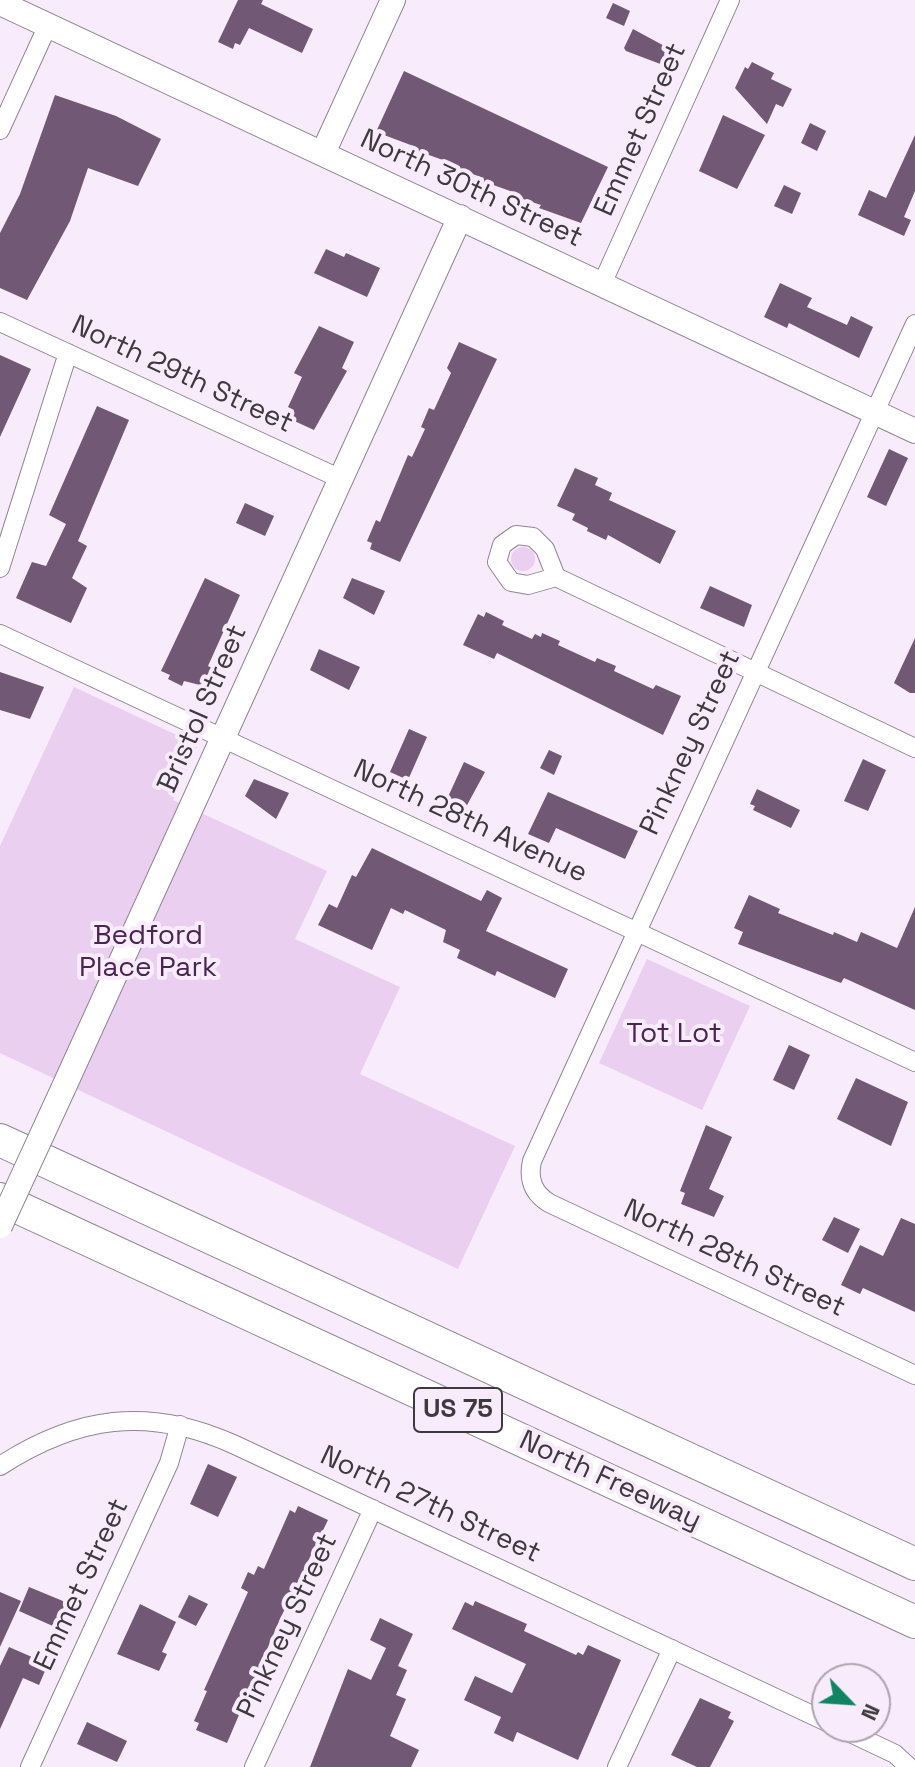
<!DOCTYPE html>
<html>
<head>
<meta charset="utf-8">
<style>
	body { margin:0 }
	#map { position:relative; width:915px; height:1767px; overflow:hidden; background:#f8ebfb; font-family:"Space Grotesk",sans-serif }
	canvas { display:block }
	.north { position:absolute; left:811px; top:1663px; width:80px; height:80px; box-sizing:border-box; background:#f8ebfb; border:2px solid #aea4b0; border-radius:50%; rotate:115deg; font-size:22px; font-weight:700; line-height:32px; text-align:center; color:#3e393f }
	.north::after { content:''; display:block; margin:auto; width:28px; height:36px; background:#118463; clip-path:polygon(50% 0,100% 100%,50% 72%,0 100%) }
</style>
</head>
<body>
<div id="map">
<canvas width="915" height="1767"></canvas>
<div class="north">N</div>
</div>
<script>
const c = document.querySelector('canvas').getContext('2d');
c.lineJoin = 'round';
function fillPath(path, color) {
  c.fillStyle = color;
  c.fill(path, 'evenodd');
}
function trace(path, color, width, dash) {
  c.strokeStyle = color;
  c.lineWidth = width;
  c.lineCap = dash ? 'butt' : 'round';
  c.setLineDash(dash || []);
  c.stroke(path);
}
function drawText(font, color, halo, rows, align = 'center') {
  c.font = font + ' "Space Grotesk",sans-serif';
  c.lineWidth = 8;
  c.setLineDash([]);
  c.textBaseline = 'middle';
  c.strokeStyle = halo;
  c.fillStyle = color;
  for (const [text, x, y, turn = 0] of rows) {
    c.save();
    c.translate(x, y);
    c.rotate((+turn || 0) * Math.PI / 180);
    c.textAlign = isNaN(turn) ? turn : align;
    if (halo) c.strokeText(text, 0, 0);
    c.fillText(text, 0, 0);
    c.restore();
  }
}
fillPath(new Path2D(`
	M511 559a12 12 0 1 1 24 0a12 12 0 1 1-24 0Z
	M 74,687 L 198,745 L 173,800 L 327,871 L 295,939 L 400,987 L 360,1074 L 515,1146 L 458,1269 L 0,1053 L 0,846 Z
	M 647,959 L 750,1006 L 702,1110 L 599,1063 Z`), '#ebcff0');
fillPath(new Path2D(`
	M 238,0 L 263,0 L 261,4 L 313,29 L 302,53 L 249,28 L 240,45 L 235,43 L 233,49 L 218,42 Z
	M 613,3 L 630,11 L 624,26 L 606,18 Z
	M 633,29 L 670,49 L 663,65 L 626,51 L 624,48 Z
	M 752,62 L 774,73 L 771,79 L 792,89 L 783,107 L 776,104 L 767,124 L 735,88 L 745,67 L 748,69 Z
	M 404,71 L 608,167 L 581,223 L 539,208 L 541,205 L 511,195 L 513,192 L 482,181 L 484,178 L 452,167 L 454,164 L 415,150 L 416,147 L 376,132 Z
	M 55,95 L 116,116 L 161,139 L 138,186 L 88,168 L 70,221 L 27,300 L 0,288 L 0,233 L 20,194 Z
	M 723,115 L 765,135 L 737,189 L 699,171 Z
	M 810,123 L 826,131 L 817,151 L 801,143 Z
	M 915,135 L 915,191 L 904,217 L 911,220 L 904,236 L 858,215 L 869,190 L 886,198 Z
	M 784,185 L 801,193 L 792,214 L 774,206 Z
	M 326,249 L 344,257 L 346,253 L 380,268 L 367,297 L 314,273 Z
	M 780,283 L 812,298 L 807,307 L 847,325 L 851,316 L 873,327 L 859,358 L 789,323 L 787,328 L 764,317 Z
	M 319,326 L 354,342 L 342,368 L 347,371 L 314,430 L 290,419 L 294,410 L 288,407 L 302,377 L 294,373 Z
	M 459,342 L 497,359 L 400,562 L 370,549 L 372,543 L 367,541 L 376,520 L 380,522 L 408,455 L 412,457 L 425,429 L 421,427 L 429,408 L 434,410 L 451,373 L 447,368 Z
	M 0,355 L 31,369 L 0,437 Z
	M 97,406 L 129,420 L 78,541 L 87,546 L 72,578 L 87,588 L 71,623 L 16,598 L 32,562 L 46,566 L 66,524 L 49,515 Z
	M 889,449 L 908,458 L 886,506 L 867,497 Z
	M 575,468 L 598,478 L 595,485 L 612,493 L 609,500 L 676,531 L 660,564 L 608,535 L 606,540 L 587,531 L 588,528 L 572,520 L 575,514 L 557,506 Z
	M 245,503 L 274,516 L 265,536 L 236,523 Z
	M 205,578 L 240,595 L 208,666 L 212,668 L 204,686 L 184,681 L 182,686 L 168,679 L 170,675 L 161,671 Z
	M 352,578 L 385,591 L 374,615 L 343,598 Z
	M 710,586 L 752,605 L 744,627 L 700,608 Z
	M 486,612 L 504,621 L 502,625 L 532,639 L 535,634 L 541,637 L 542,633 L 560,641 L 558,645 L 595,662 L 597,658 L 616,666 L 614,671 L 653,689 L 656,685 L 681,696 L 663,735 L 497,653 L 494,659 L 463,645 L 478,614 L 484,617 Z
	M 915,638 L 915,693 L 910,693 L 894,683 Z
	M 319,649 L 360,667 L 349,690 L 310,670 Z
	M 0,672 L 44,687 L 30,719 L 0,710 Z
	M 409,729 L 427,737 L 408,780 L 390,772 Z
	M 549,750 L 562,756 L 554,775 L 540,768 Z
	M 863,759 L 886,770 L 868,811 L 844,801 Z
	M 464,762 L 485,772 L 466,807 L 447,799 Z
	M 254,779 L 289,793 L 276,819 L 245,796 Z
	M 757,789 L 800,810 L 791,828 L 753,810 L 755,806 L 750,804 Z
	M 548,792 L 638,831 L 625,859 L 556,828 L 549,843 L 528,834 Z
	M 372,848 L 481,901 L 487,890 L 502,898 L 486,931 L 568,969 L 555,998 L 497,971 L 495,976 L 457,958 L 460,950 L 443,942 L 446,930 L 405,910 L 403,914 L 391,908 L 372,950 L 318,925 L 329,904 L 337,908 L 352,875 L 356,877 Z
	M 749,895 L 780,909 L 778,913 L 833,935 L 834,932 L 857,942 L 861,932 L 897,948 L 915,907 L 915,1010 L 844,978 L 841,983 L 738,944 L 743,932 L 734,928 Z
	M 789,1045 L 810,1055 L 794,1090 L 773,1080 Z
	M 856,1078 L 908,1102 L 891,1146 L 837,1119 Z
	M 706,1125 L 732,1137 L 709,1189 L 724,1196 L 714,1217 L 681,1204 L 685,1193 L 680,1191 Z
	M 834,1217 L 860,1229 L 848,1253 L 822,1240 Z
	M 901,1218 L 915,1224 L 915,1312 L 863,1288 L 860,1294 L 841,1285 L 860,1245 L 883,1256 Z
	M 208,1464 L 237,1477 L 218,1517 L 190,1504 Z
	M 298,1506 L 328,1520 L 280,1619 L 227,1743 L 196,1730 L 199,1723 L 194,1721 L 207,1691 L 204,1690 L 248,1592 L 241,1588 L 248,1572 L 254,1575 L 258,1566 L 264,1569 L 290,1510 L 295,1513 Z
	M 29,1587 L 75,1606 L 64,1631 L 19,1611 Z
	M 0,1592 L 21,1601 L 0,1647 Z
	M 189,1595 L 208,1604 L 196,1626 L 178,1617 Z
	M 475,1601 L 527,1624 L 524,1631 L 576,1655 L 578,1652 L 583,1655 L 588,1645 L 621,1660 L 578,1760 L 517,1732 L 513,1742 L 494,1733 L 501,1717 L 464,1700 L 475,1676 L 512,1693 L 526,1664 L 452,1629 L 465,1602 L 473,1606 Z
	M 140,1604 L 176,1622 L 162,1652 L 167,1654 L 159,1671 L 117,1654 Z
	M 380,1618 L 413,1634 L 398,1666 L 407,1670 L 396,1695 L 406,1699 L 390,1736 L 419,1750 L 411,1767 L 310,1767 L 348,1669 L 371,1680 L 386,1648 L 370,1640 Z
	M 9,1647 L 48,1664 L 39,1685 L 23,1678 L 0,1729 L 0,1666 Z
	M 700,1698 L 731,1712 L 728,1718 L 734,1721 L 710,1767 L 697,1767 L 671,1755 Z
	M 87,1722 L 127,1741 L 117,1762 L 77,1744 Z`), '#715875');
const street = new Path2D(`
	M 0,130 L 48,25
	M 602,284 L 730,0
	M 0,322 L 341,479
	M 915,324 L 532,1161 C 528,1179 533,1193 549,1203 L 915,1375
	M 0,568 L 68,353
	M 556,577 L 545,549 L 533,537 L 516,535 L 502,545 L 497,562 L 511,582 L 528,585 L 556,577 L 915,748
	M 0,634 L 915,1062
	M 0,1466 C 77,1416 148,1406 233,1444 L 827,1722
	M 838,1727 L 895,1754 L 909,1767
	M 30,1767 L 169,1463 L 180,1425
	M 254,1767 L 373,1509
	M 617,1767 L 672,1649`);
const secondary = new Path2D(`
	M 0,3 L 915,431
	M 323,153 L 393,0
	M 63,1089 L 460,217`);
const highway = new Path2D(`
	M 0,1140 L 915,1564
	M 0,1199 L 915,1622`);
trace(street, '#918493', 20);
trace(secondary, '#918493', 26);
trace(highway, '#918493', 34);
trace(street, '#fff', 18);
trace(secondary, '#fff', 24);
trace(highway, '#fff', 32);
const secondaryBridge = new Path2D(`
	M 0,1226 L 63,1089`);
trace(secondaryBridge, '#918493', 26, []);
trace(secondaryBridge, '#fff', 24);
for (const [x, y, w] of [
	[458,1410,88]
]) {
  const box = new Path2D();
  box.roundRect(x - w / 2, y - 22, w, 44, 6);
  c.fillStyle = '#f8ebfb';
  c.fill(box);
  trace(box, '#3e393f', 2);
}
drawText('bold 26px', '#3e393f', null, [
	["US 75",458,1410]
]);
drawText('28px', '#3e393f', '#f8ebfb', [
	["Emmet Street",641,130,-66],
	["North 30th Street",471,189,25],
	["North 29th Street",182,375,25],
	["Bristol Street",203,709,-66],
	["Pinkney Street",691,743,-65],
	["North 28th Avenue",470,822,25],
	["North 28th Street",734,1259,25],
	["North Freeway",610,1481,25],
	["North 27th Street",430,1505,25],
	["Emmet Street",82,1585,-65],
	["Pinkney Street",288,1626,-65]
]);
drawText('28px', '#492550', '#f8ebfb', [
	["Bedford",148,936],
	["Place Park",148,968],
	["Tot Lot",674,1034]
]);
</script>
</body>
</html>
